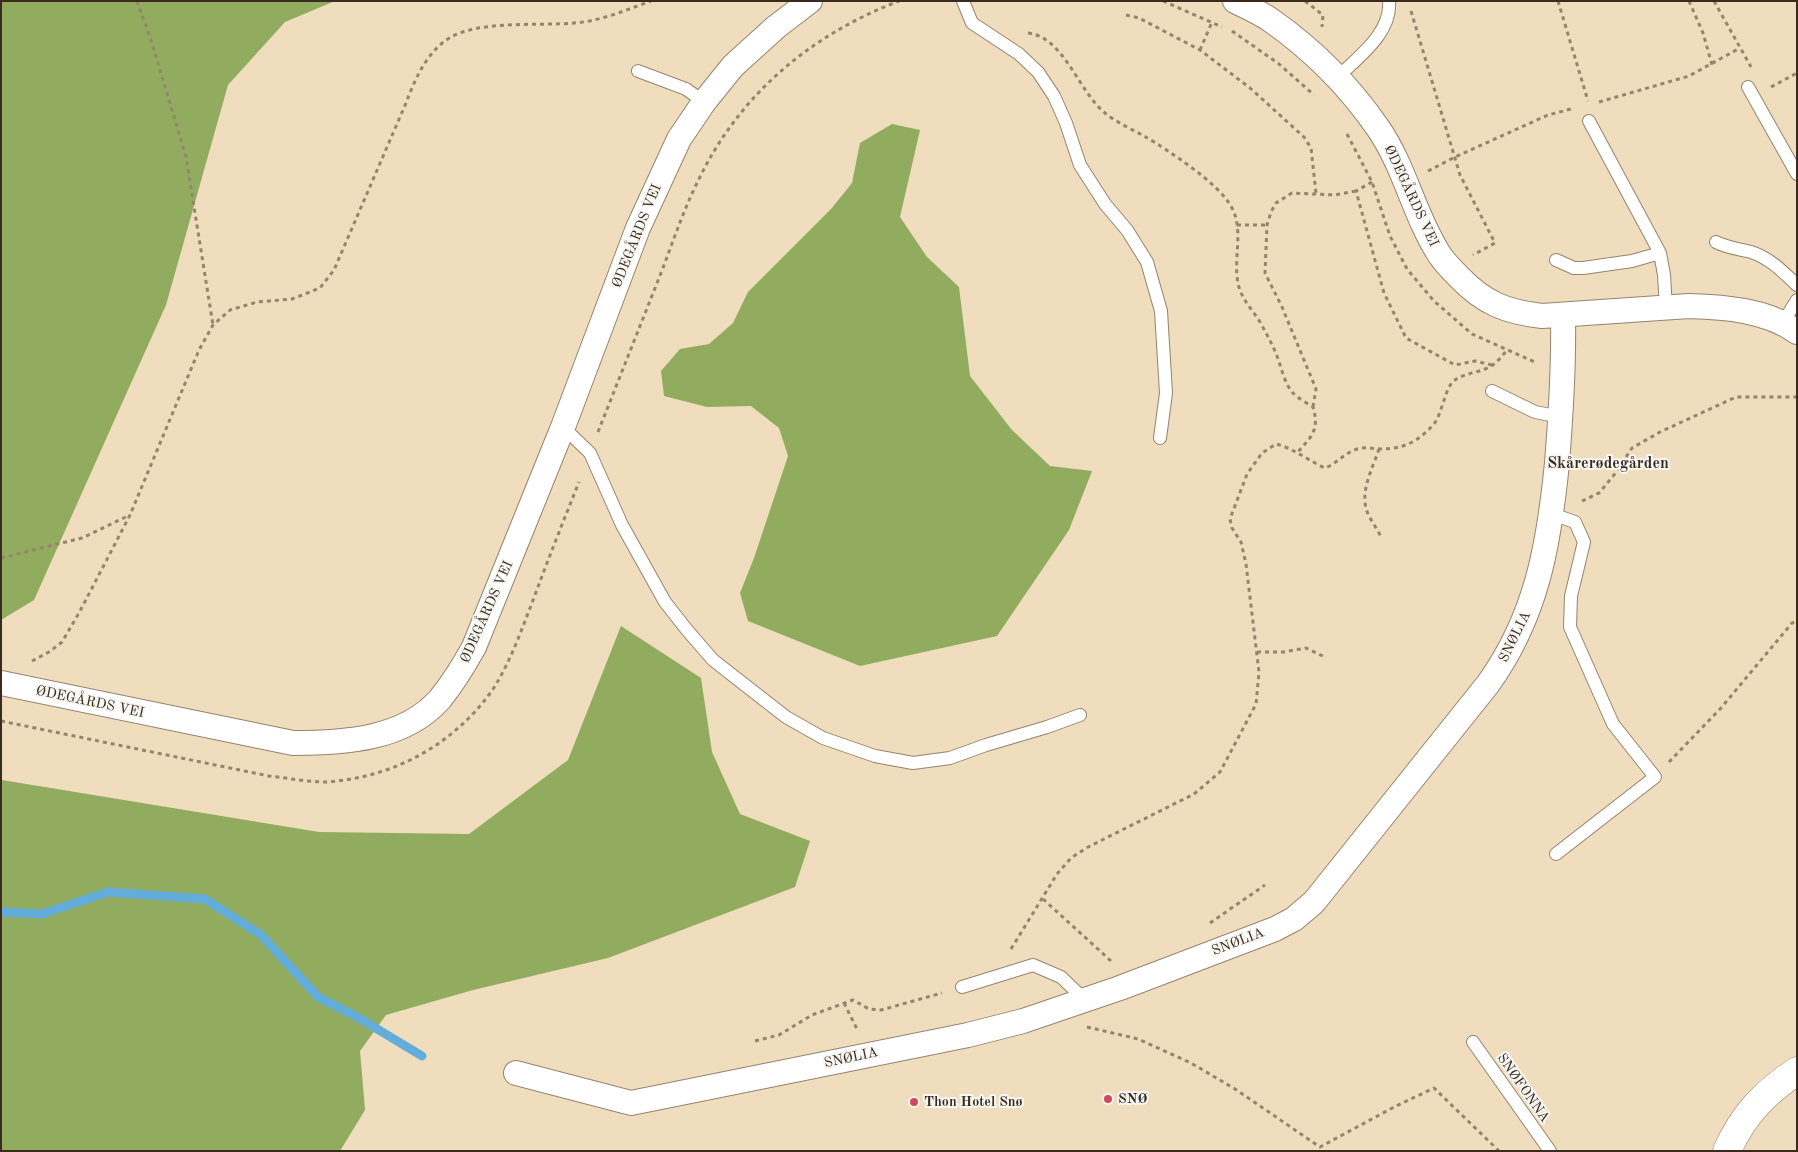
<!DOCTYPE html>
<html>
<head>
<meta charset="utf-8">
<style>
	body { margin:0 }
	#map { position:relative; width:1798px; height:1152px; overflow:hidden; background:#efddbd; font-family:"Old Standard TT",serif }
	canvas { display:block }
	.frame { position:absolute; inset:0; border:2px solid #3b2a1e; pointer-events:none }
</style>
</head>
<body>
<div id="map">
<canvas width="1798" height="1152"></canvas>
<div class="frame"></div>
</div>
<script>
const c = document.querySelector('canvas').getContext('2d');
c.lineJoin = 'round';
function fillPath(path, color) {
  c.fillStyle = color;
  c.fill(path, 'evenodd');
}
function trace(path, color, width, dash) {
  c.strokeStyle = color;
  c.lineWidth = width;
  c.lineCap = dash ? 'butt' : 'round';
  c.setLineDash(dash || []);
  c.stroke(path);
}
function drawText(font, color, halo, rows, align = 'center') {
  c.font = font + ' "Old Standard TT",serif';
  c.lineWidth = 4;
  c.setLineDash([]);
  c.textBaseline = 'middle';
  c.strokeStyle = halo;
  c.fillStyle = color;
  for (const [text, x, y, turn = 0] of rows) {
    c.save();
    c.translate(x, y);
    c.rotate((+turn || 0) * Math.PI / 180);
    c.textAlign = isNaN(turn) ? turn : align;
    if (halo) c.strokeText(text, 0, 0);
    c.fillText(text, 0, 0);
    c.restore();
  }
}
fillPath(new Path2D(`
	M 1,1 L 335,1 L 285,22 L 228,85 L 166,305 L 34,600 L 1,620 Z
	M 892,124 L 920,130 L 900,217 L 927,257 L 959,287 L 970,376 L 1012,430 L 1050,466 L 1092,471 L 1069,530 L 997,636 L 860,666 L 748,621 L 740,593 L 754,558 L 788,456 L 779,428 L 751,406 L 707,407 L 664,396 L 661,371 L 680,349 L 709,344 L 733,323 L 748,292 L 831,209 L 852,183 L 860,143 Z
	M 621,626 L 701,678 L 712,752 L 740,814 L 810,841 L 795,887 L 608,958 L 473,990 L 386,1015 L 360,1051 L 365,1110 L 340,1151 L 1,1151 L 2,780 L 319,832 L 469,834 L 568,760 Z`), '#91ac5f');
trace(new Path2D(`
	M 1,912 L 42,914 L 108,892 L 205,899 L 261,935 L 318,997 L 359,1018 L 422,1056`), '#63addb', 9);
const service = new Path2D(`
	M 963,1 L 972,23 L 1019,54 L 1038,72 L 1054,96 L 1066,123 L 1080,165 L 1105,204 L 1127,230 L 1147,262 L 1161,311 L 1166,393 L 1160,438
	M 638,71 L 686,89 L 704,102
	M 1338,77 C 1358,57 1392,33 1389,1
	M 1748,87 L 1797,174
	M 1589,121 L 1660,253 L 1664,275 L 1666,308
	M 1716,242 C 1727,248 1740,249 1751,252 C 1770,258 1783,272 1797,285
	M 1556,260 L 1574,268 L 1583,268 L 1632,261 L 1660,253
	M 1782,324 L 1797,300
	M 1492,391 L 1535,412 L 1561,417
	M 563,427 L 590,453 L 622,525 L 665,602 L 687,630 L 713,660 L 786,717 L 823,738 L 875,756 L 913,763 L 950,758 L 986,745 L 1047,727 L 1080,715
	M 1552,514 L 1575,522 L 1584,542 L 1571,596 L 1570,627 L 1613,724 L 1655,777 L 1556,854
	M 962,987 L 1033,965 L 1061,977 L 1085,1000
	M 1473,1042 L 1550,1151`);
const minor = new Path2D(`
	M 1235,1 C 1247,7 1261,13 1272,21 C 1313,50 1349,86 1378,128 C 1405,167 1414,215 1439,254 C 1444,262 1452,270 1459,277 C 1484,303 1506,312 1542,316 L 1689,306 C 1724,307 1767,310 1797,332
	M 1,683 L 293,743 C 343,743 404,740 440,699 C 453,683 464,665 474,647 L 563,427 L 638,228 L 679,139 L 704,102 L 733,66 L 776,27 L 810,1
	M 516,1073 L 631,1103 L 968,1035 L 1023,1021 L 1120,988 L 1275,929 L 1294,919 L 1314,902 L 1488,684 C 1537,616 1549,544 1557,463 C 1561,413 1564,365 1563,315`);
const tertiary = new Path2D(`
	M 1727,1151 C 1743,1115 1764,1093 1797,1071`);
trace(service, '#95846e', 14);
trace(minor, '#95846e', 26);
trace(tertiary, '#95846e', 29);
trace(new Path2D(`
	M 137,1 L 152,43 L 186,157 L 213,325
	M 1163,1 L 1222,27
	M 1305,1 L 1323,15 L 1322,27
	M 1558,1 L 1588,101
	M 1689,1 L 1703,33 L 1712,65
	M 1714,1 L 1751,67
	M 1411,11 L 1460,175 L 1495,243 L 1473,255
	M 1126,15 L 1139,18 L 1200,50 L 1250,88 L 1304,137 L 1311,148 L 1316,193
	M 1232,31 L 1279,64 L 1314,95
	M 1028,33 C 1064,37 1078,91 1105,113 C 1116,122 1131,129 1144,136 C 1168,150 1220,184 1232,208 C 1244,231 1233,258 1238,283 C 1241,299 1252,309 1260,322 C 1265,331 1270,340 1274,349 C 1281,363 1283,383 1294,394 C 1299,399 1307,403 1313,407 C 1320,431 1311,437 1296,454
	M 1200,50 L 1212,22
	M 1771,87 L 1797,73
	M 1599,102 L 1689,76 L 1740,48
	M 1347,134 L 1372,182 L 1390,236 L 1407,269 L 1434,301 L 1472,334 L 1537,363
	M 1428,171 L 1455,157 L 1548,115 L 1571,109
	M 1372,182 L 1356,191 L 1384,293 L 1406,338 L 1455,365 L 1475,361 L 1492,365
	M 1237,225 L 1267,225
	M 1313,407 L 1316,389 L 1282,307 L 1265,273 L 1267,225 L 1271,212 L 1276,203 L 1292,193 L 1335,195 L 1356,191
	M 598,432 C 619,379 640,326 661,273 C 673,242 683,211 698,181 C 739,95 810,35 899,1
	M 1379,449 C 1373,467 1361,489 1366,508 C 1368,517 1377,528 1381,537
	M 1582,501 L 1599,493 L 1614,475 L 1632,448 L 1660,432 L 1736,397 L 1797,397
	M 1,558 L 82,538 L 130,515
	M 1257,652 L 1283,652 L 1306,648 L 1325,657
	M 32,661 L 49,652 L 62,642 L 79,613 L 130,515 L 199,350 L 213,325 L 230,310 L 257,302 L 292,299 L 320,288 L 334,270 L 406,103 C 416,76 431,43 460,33 C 493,21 539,26 574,23 C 601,21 626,10 651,1
	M 1,721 L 269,776 C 288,778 307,782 326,782 C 393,778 455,744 493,689 C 510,663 521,631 532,603 C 547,562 563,522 579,482
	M 1669,762 L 1721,708 L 1792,623 L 1797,621
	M 1043,899 L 1111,961 L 1113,960
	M 1210,923 L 1265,885
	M 1011,949 L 1057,874 L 1071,858 L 1088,847 L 1194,794 L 1220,772 L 1256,704 L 1259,672 L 1246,564 L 1241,542 L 1232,528 L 1230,519 L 1247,474 L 1262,453 L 1276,444 C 1293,448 1309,461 1325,468 C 1338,463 1347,450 1362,448 C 1368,447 1375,449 1381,449 C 1404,449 1419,441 1434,424 C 1443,412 1445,386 1455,380 C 1466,372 1483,373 1494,364 C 1499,360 1503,355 1507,350
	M 844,1003 L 857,1029
	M 1087,1027 L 1138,1039 L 1191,1063 L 1235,1089 L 1320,1147 L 1396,1106 L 1434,1088 L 1499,1151
	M 755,1041 L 779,1035 L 812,1015 L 853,1000 L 869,1009 L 881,1010 L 942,993`), '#95846e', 3, [4, 4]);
trace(service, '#fff', 12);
trace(minor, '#fff', 24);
trace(tertiary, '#fff', 28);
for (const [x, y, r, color] of [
	[1108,1099,5,"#d1495b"],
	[914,1102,5,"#d1495b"]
]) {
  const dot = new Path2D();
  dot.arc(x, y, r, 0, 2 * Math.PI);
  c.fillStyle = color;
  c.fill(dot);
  trace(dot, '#f6f6f2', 2);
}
drawText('14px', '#3b2a1e', '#f6f6f2', [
	["ØDEGÅRDS VEI",1411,196,65],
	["ØDEGÅRDS VEI",637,236,-68],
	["ØDEGÅRDS VEI",487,612,-66],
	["SNØLIA",1515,637,-64],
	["ØDEGÅRDS VEI",90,702,12],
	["SNØLIA",1238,942,-21],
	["SNØLIA",851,1058,-12],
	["SNØFONNA",1523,1088,55]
]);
drawText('bold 14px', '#3b2a1e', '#f6f6f2', [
	["SNØ",1118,1099],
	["Thon Hotel Snø",924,1102]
], 'left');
drawText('bold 16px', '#3b2a1e', '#f6f6f2', [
	["Skårerødegården",1608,464]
]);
</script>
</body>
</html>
